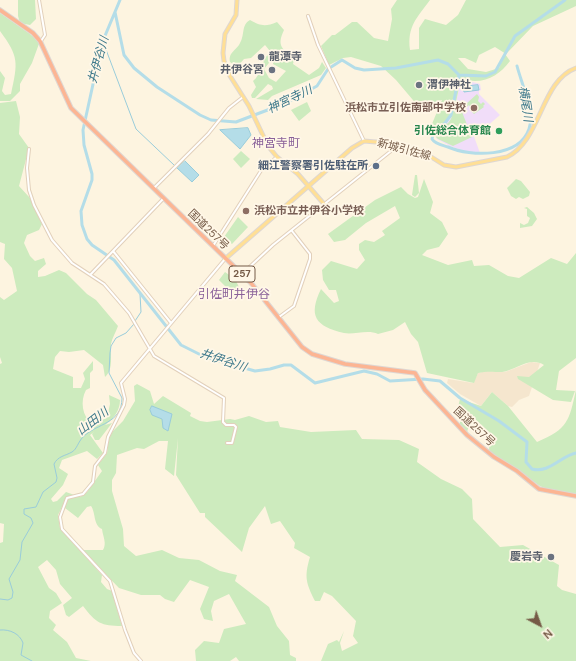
<!DOCTYPE html>
<html>
<head>
<meta charset="utf-8">
<style>
	body { margin:0 }
	#map { position:relative; width:576px; height:661px; overflow:hidden; background:#fdf4e0; font-family:"DM Sans",sans-serif }
	canvas { display:block }
	.north { position:absolute; left:520px; top:605px; width:40px; height:40px; -webkit-text-stroke:3px #fff7e7; paint-order:stroke; rotate:139deg; font-size:11px; font-weight:700; line-height:16px; text-align:center; color:#755a46 }
	.north::after { content:''; display:block; margin:auto; width:14px; height:18px; background:#755a46; clip-path:polygon(50% 0,100% 100%,50% 72%,0 100%) }
</style>
</head>
<body>
<div id="map">
<canvas width="576" height="661"></canvas>
<div class="north">N</div>
</div>
<script>
const c = document.querySelector('canvas').getContext('2d');
c.lineJoin = 'round';
function fillPath(path, color) {
  c.fillStyle = color;
  c.fill(path, 'evenodd');
}
function trace(path, color, width, dash) {
  c.strokeStyle = color;
  c.lineWidth = width;
  c.lineCap = dash ? 'butt' : 'round';
  c.setLineDash(dash || []);
  c.stroke(path);
}
function drawText(font, color, halo, rows, align = 'center') {
  c.font = font + ' "DM Sans","Noto Sans JP",sans-serif';
  c.lineWidth = 3.5;
  c.setLineDash([]);
  c.textBaseline = 'middle';
  c.strokeStyle = halo;
  c.fillStyle = color;
  for (const [text, x, y, turn = 0] of rows) {
    c.save();
    c.translate(x, y);
    c.rotate((+turn || 0) * Math.PI / 180);
    c.textAlign = isNaN(turn) ? turn : align;
    if (halo) c.strokeText(text, 0, 0);
    c.fillText(text, 0, 0);
    c.restore();
  }
}
fillPath(new Path2D(`
	M 531,362 L 540,363 L 529,396 L 519,400 L 512,407 L 508,406 L 492,392 L 481,406 L 460,394 L 447,383 L 448,379 L 473,383 L 478,373 L 491,370 L 505,372 Z`), '#f5e6ce');
fillPath(new Path2D(`
	M 465,80 L 480,84 L 481,90 L 479,91 L 479,94 L 500,115 L 485,128 L 472,131 L 480,153 L 465,151 L 450,146 L 437,139 L 435,136 L 436,131 L 453,116 L 460,84 Z`), '#f1ddf9');
fillPath(new Path2D(`
	M 18,0 L 35,0 L 36,19 L 30,25 L 20,23 L 18,16 Z
	M 397,0 L 430,0 C 417,18 407,26 410,50 L 419,49 L 419,28 L 425,19 L 446,25 L 458,15 L 466,0 L 576,0 L 576,6 L 533,26 L 506,54 L 495,47 L 479,55 L 476,63 L 465,58 L 458,58 L 468,69 L 486,72 L 499,68 L 505,54 L 510,61 C 501,73 490,81 475,81 C 469,81 465,80 460,83 L 454,112 L 460,107 L 472,137 L 453,146 L 438,139 L 435,136 C 439,128 448,126 452,117 L 432,133 L 429,131 L 442,100 L 418,106 L 396,80 L 381,66 L 351,57 L 343,58 L 329,65 L 321,46 L 332,35 L 335,35 L 352,22 L 357,22 L 374,38 L 388,41 L 392,19 L 391,9 Z
	M 0,10 L 0,13 L 40,41 L 32,63 L 20,84 L 20,91 L 10,101 L 0,101 L 0,71 L 5,78 L 2,91 L 5,95 L 11,94 C 18,62 19,57 0,31 Z
	M 250,20 C 261,26 265,27 277,22 L 284,30 C 276,47 283,48 294,60 L 293,64 L 309,75 L 319,68 L 322,62 L 326,68 L 321,75 L 272,96 L 268,100 L 256,99 L 273,89 L 272,86 L 268,84 L 255,98 L 252,98 L 251,95 L 256,87 L 253,81 C 261,75 261,62 269,53 L 273,58 L 264,69 L 269,78 L 276,82 L 286,71 L 273,64 L 274,56 L 265,45 L 251,58 L 244,59 L 237,67 L 230,62 C 228,52 237,50 240,43 C 245,35 241,25 250,20 Z
	M 477,94 L 479,97 L 478,101 L 481,104 L 483,102 L 485,104 L 483,106 L 484,107 L 474,114 L 472,112 L 474,109 L 472,110 L 469,105 L 467,107 L 465,105 Z
	M 16,101 L 20,117 L 19,134 L 29,148 L 19,186 L 30,198 L 42,224 L 39,230 L 27,235 L 24,243 L 30,256 L 35,261 L 44,258 L 46,264 L 38,271 L 38,277 L 45,276 L 59,270 L 66,273 L 87,294 L 96,300 L 118,326 C 116,332 112,338 111,344 C 110,355 114,369 105,377 L 103,365 L 84,350 L 69,352 L 60,351 L 55,357 L 53,369 L 73,377 L 73,388 L 81,388 L 85,379 L 83,373 L 93,361 L 93,370 L 90,373 L 90,388 L 86,390 C 80,401 82,416 92,424 L 107,418 L 110,404 L 109,395 L 120,400 C 120,410 114,419 105,425 L 112,423 L 99,440 L 95,440 L 92,434 L 94,432 L 90,435 L 103,453 L 97,459 L 87,451 L 62,460 L 59,468 L 68,474 L 63,485 L 51,499 L 53,502 L 57,501 L 66,492 L 80,497 L 87,492 L 102,471 L 98,465 L 107,453 L 109,435 L 123,421 L 135,401 L 134,386 L 137,384 L 150,391 L 154,404 L 163,396 L 191,413 L 190,416 L 200,421 L 207,422 L 230,419 L 235,420 L 249,416 L 266,422 L 278,421 L 280,427 L 311,432 L 356,430 L 362,439 L 399,440 L 419,449 L 417,462 L 441,479 L 462,489 L 472,499 L 473,519 L 500,547 L 523,545 L 559,565 L 557,586 L 562,590 L 576,594 L 576,661 L 321,661 L 328,644 L 337,640 L 339,642 L 344,631 L 340,643 L 342,651 L 358,643 L 353,636 L 356,621 L 332,596 L 324,592 L 320,601 L 315,601 C 306,583 304,577 310,557 L 294,548 L 295,543 L 280,521 L 271,524 L 265,506 L 249,528 L 242,552 L 205,517 L 205,513 L 200,513 L 176,475 L 178,438 L 174,476 L 165,469 L 168,441 L 159,441 L 144,449 L 137,448 L 117,455 L 116,473 L 112,480 L 112,491 L 123,529 L 124,546 L 136,556 L 162,550 L 179,558 L 199,560 L 220,571 L 237,575 L 235,581 L 269,607 L 277,626 L 289,641 L 290,655 L 296,658 L 296,661 L 239,661 L 236,657 L 230,661 L 196,661 L 195,650 L 204,641 L 219,643 L 224,629 L 246,624 L 229,594 L 214,601 L 211,611 L 213,621 L 204,619 L 200,609 L 209,587 L 190,580 L 174,602 L 165,599 L 160,595 L 141,595 L 119,588 L 82,550 L 103,550 C 107,543 103,537 102,529 C 93,525 96,513 91,506 L 87,507 L 78,518 L 65,508 L 65,501 L 58,515 L 60,528 L 102,575 L 101,582 L 107,589 L 112,591 L 122,626 C 101,626 96,623 83,606 L 69,617 L 66,615 L 63,605 L 72,598 L 60,584 L 56,570 L 47,560 L 38,567 L 49,588 L 56,593 L 62,603 L 50,611 L 49,618 L 56,625 L 53,630 L 67,642 L 76,658 L 91,661 L 0,661 L 0,543 L 3,542 L 4,524 L 0,523 L 0,364 L 2,363 L 0,357 L 0,297 L 4,300 L 17,291 L 12,268 L 4,259 L 5,244 L 0,242 L 0,103 Z
	M 307,102 L 311,111 L 299,121 L 291,110 Z
	M 241,151 L 250,159 L 241,168 L 233,159 Z
	M 415,175 L 417,175 L 419,193 L 415,197 L 412,195 Z
	M 424,179 L 433,202 L 430,213 L 442,222 L 448,234 L 439,247 L 427,250 L 422,255 L 448,265 L 472,260 L 474,266 L 489,265 L 508,276 L 519,278 L 551,258 L 567,264 L 576,253 L 576,358 L 559,371 L 556,390 L 575,391 L 571,402 L 553,400 L 518,379 L 517,376 L 529,377 L 544,365 C 530,356 516,370 502,372 C 493,372 487,371 478,373 L 474,383 L 427,373 L 418,342 L 411,334 L 405,322 L 393,330 L 378,334 C 368,329 354,335 344,333 C 315,326 308,316 321,289 L 334,303 L 339,301 L 336,290 L 329,290 L 323,280 L 322,270 L 331,261 L 357,269 L 365,260 L 359,250 L 359,244 L 365,240 L 374,242 L 385,235 L 382,231 L 400,218 L 395,206 L 366,223 L 345,240 L 334,242 L 328,234 L 375,200 L 401,187 L 408,194 L 415,198 L 418,197 Z
	M 516,179 L 521,181 L 530,192 L 529,196 L 523,199 L 519,197 L 516,199 L 511,196 L 507,188 Z
	M 527,207 L 534,213 L 537,219 L 532,226 L 520,228 L 520,223 L 524,225 L 528,223 L 530,218 L 527,216 L 527,209 L 524,208 Z
	M 238,217 L 248,227 L 232,244 L 224,237 Z
	M 225,272 L 235,279 L 240,289 L 233,294 L 219,280 Z
	M 576,390 L 576,495 L 555,493 L 540,486 L 489,451 L 490,433 L 472,416 L 467,432 L 459,426 L 463,412 L 458,407 L 460,399 L 481,406 L 492,392 L 508,406 L 537,442 C 568,429 569,421 576,390 Z`), '#cdebbe');
const water = new Path2D(`
	M 478,85 L 479,90 L 464,92 L 463,87 Z
	M 248,128 L 251,135 L 240,149 L 220,130 Z
	M 185,161 L 199,175 L 192,182 L 177,168 Z
	M 152,406 L 172,414 L 168,431 L 163,428 L 162,419 L 152,415 L 150,410 Z`);
fillPath(water, '#b4dde8');
trace(water, '#99ccda', 1);
trace(new Path2D(`
	M 102,43 L 105,47 L 136,129 L 174,165
	M 135,321 L 141,312 L 140,294
	M 0,599 L 8,600 L 12,598 L 13,592 L 9,579 L 20,560 L 22,542 L 33,523 L 31,518 L 24,514 L 24,509 L 36,507 L 43,492 L 56,482 L 57,478 L 54,464 C 58,456 65,456 72,452 C 77,449 78,442 83,437 C 97,423 122,424 122,398 L 109,373 L 110,353 L 111,346 L 116,338 L 126,333 L 134,324
	M 0,630 C 10,629 20,634 23,643 L 21,655 L 32,661`), '#99ccda', 1);
trace(new Path2D(`
	M 120,0 L 102,43 L 83,130 L 84,145 L 92,174 L 92,180 L 81,211 L 82,225 L 87,239 L 92,245 L 114,260 L 181,345 L 205,357 L 255,371 L 270,369 L 284,365 L 291,365 L 315,383 L 364,371 L 377,374 L 390,381 L 423,379 L 440,381 L 460,398 L 499,421 L 527,442 L 526,462 L 532,469 C 548,474 561,456 576,453
	M 115,12 L 124,55 L 134,68 L 157,87 L 200,115 L 211,120 L 236,122 L 286,103 L 317,86 L 328,69 L 342,60 L 355,68 L 364,70 L 396,68 L 438,60 L 448,64 L 459,75
	M 459,75 L 451,115 L 445,123 L 434,130 L 432,139 C 435,144 442,145 448,147 C 471,157 519,158 529,129 C 535,113 521,82 517,66
	M 459,75 L 486,76 L 495,72 L 515,36 L 565,0`), '#b4dde8', 3);
const minor = new Path2D(`
	M 39,0 L 45,35 L 41,41
	M 308,16 L 318,45 L 364,141
	M 29,149 L 27,168 L 29,190 L 34,205 L 52,240 L 72,263 L 104,284 L 129,313 L 154,356 L 224,398 L 223,422 L 226,425 L 234,425 L 236,427 L 232,443 L 227,443
	M 154,188 L 208,134 L 229,108 L 243,97
	M 213,246 L 262,169 L 277,157
	M 113,251 L 171,323
	M 91,274 L 163,199
	M 242,274 L 273,245 L 396,147
	M 279,317 L 294,306 L 310,259 L 310,254 L 292,231
	M 141,661 L 134,653 L 125,630 L 110,581 L 62,529 L 60,517 L 67,498 L 83,494 L 93,482 L 95,466 L 105,453 L 108,437 L 124,405 L 125,399 L 121,383 L 225,259`);
const major = new Path2D(`
	M 237,0 L 236,15 L 225,34 L 223,53 L 224,61 L 230,76 L 249,106 L 268,146 L 277,157 L 298,174 L 324,204
	M 225,259 L 352,148 L 364,141 L 388,143 L 410,153 L 428,155 L 444,165 L 456,167 L 507,157 C 541,141 541,80 576,68`);
const highway = new Path2D(`
	M 0,10 L 33,33 L 40,41 L 71,108 L 251,283 L 302,347 L 312,354 L 345,364 L 415,373 L 425,390 L 467,435 L 494,457 L 517,471 L 539,489 L 576,496`);
trace(minor, '#e2d0bb', 4);
trace(major, '#ded7d3', 5);
trace(highway, '#ded7d3', 5.5);
trace(minor, '#fff', 2);
trace(major, '#ffdf95', 3);
trace(highway, '#fcb593', 3.5);
for (const [x, y, r, color] of [
	[261,57,4,"#6b7280"],
	[272,70,4,"#6b7280"],
	[419,85,4,"#6b7280"],
	[474,108,4,"#8d6e63"],
	[499,131,4,"#2e9e5b"],
	[376,166,4,"#5c6f8a"],
	[246,211,4,"#8d6e63"],
	[551,557,4,"#6b7280"]
]) {
  const dot = new Path2D();
  dot.arc(x, y, r, 0, 2 * Math.PI);
  c.fillStyle = color;
  c.fill(dot);
  trace(dot, '#fff7e7', 1.5);
}
for (const [x, y, w] of [
	[242,274,26]
]) {
  const box = new Path2D();
  box.roundRect(x - w / 2, y - 8, w, 16, 3);
  c.fillStyle = '#fff7e7';
  c.fill(box);
  trace(box, '#755a46', 1);
}
drawText('bold 10px', '#755a46', null, [
	["257",242,274]
]);
drawText('bold 11px', '#5b616d', '#fff7e7', [
	["龍潭寺",269,57],
	["井伊谷宮",264,70,"right"],
	["渭伊神社",427,85],
	["慶岩寺",543,557,"right"]
], 'left');
drawText('bold 11px', '#785e54', '#fff7e7', [
	["浜松市立引佐南部中学校",466,108],
	["浜松市立井伊谷小学校",254,211,"left"]
], 'right');
drawText('bold 11px', '#27864d', '#fff7e7', [
	["引佐総合体育館",491,131]
], 'right');
drawText('11px', '#755a46', '#fff7e7', [
	["新城引佐線",404,150,15],
	["国道257号",208,230,44],
	["国道257号",474,427,43]
]);
drawText('bold 11px', '#4e5e75', '#fff7e7', [
	["細江警察署引佐駐在所",368,166]
], 'right');
drawText('italic 12px', '#3e798b', '#fff7e7', [
	["井伊谷川",99,60,-75],
	["神宮寺川",290,100,-26],
	["横尾川",525,104,81],
	["井伊谷川",223,361,18],
	["山田川",93,422,-38]
]);
drawText('12px', '#8a6199', '#fff7e7', [
	["神宮寺町",276,144],
	["引佐町井伊谷",234,295]
]);
</script>
</body>
</html>
